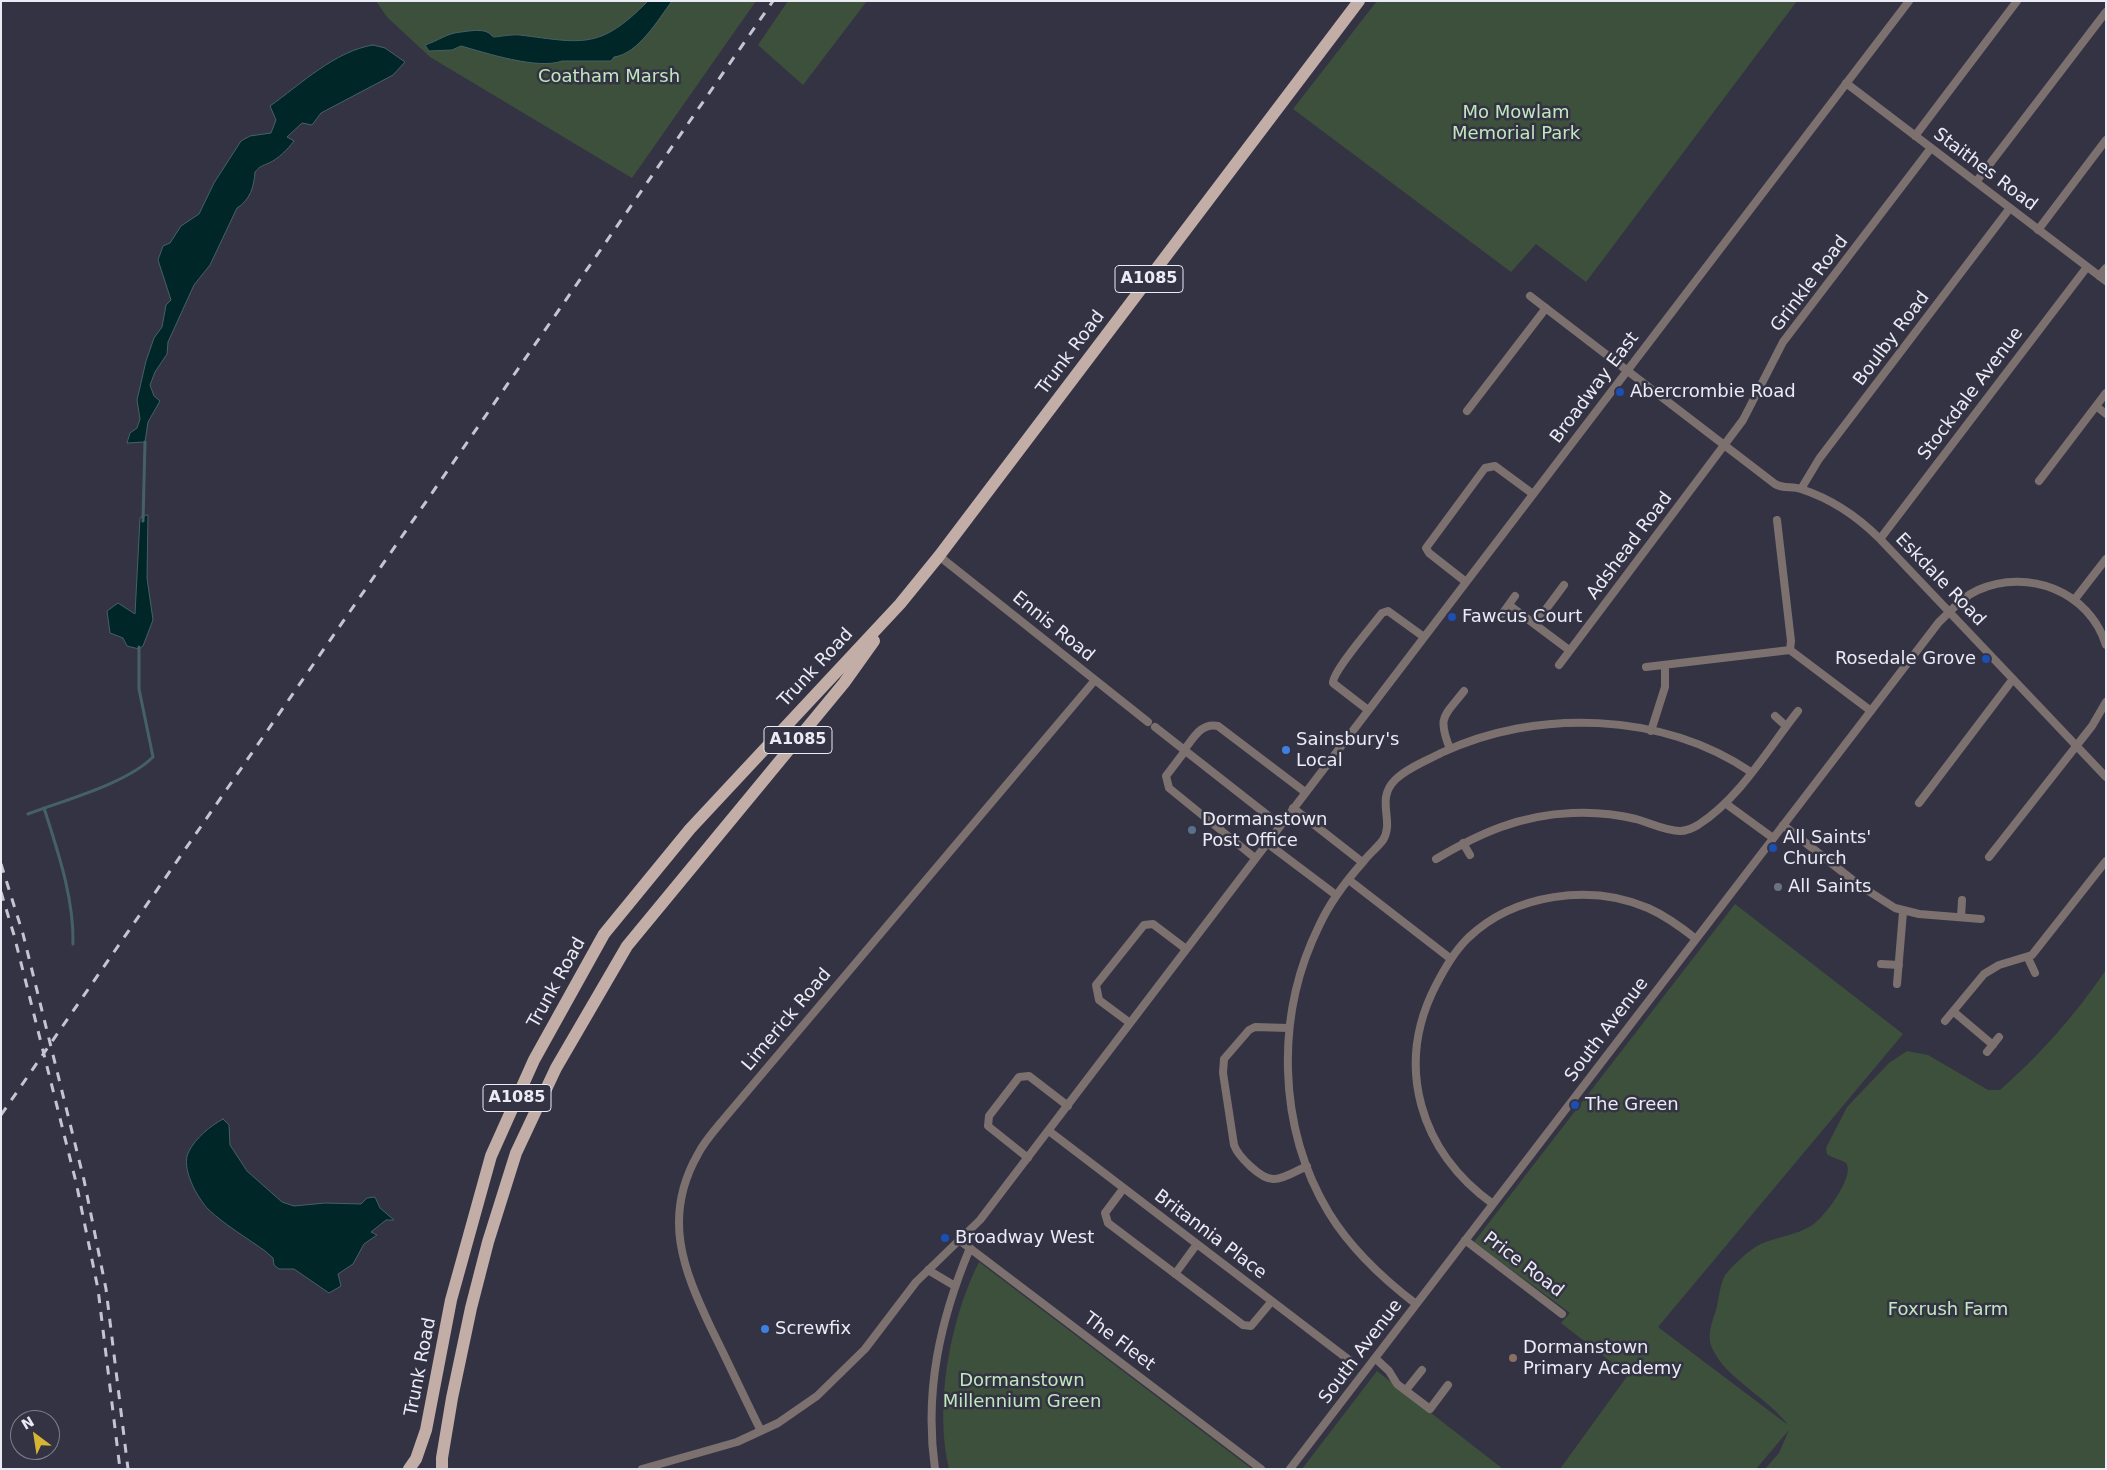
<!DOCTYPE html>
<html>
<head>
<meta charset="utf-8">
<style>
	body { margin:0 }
	#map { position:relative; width:2107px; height:1470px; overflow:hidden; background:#343344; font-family:"DejaVu Sans",sans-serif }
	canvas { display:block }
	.frame { position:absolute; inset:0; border:2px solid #ebebf6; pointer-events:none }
	.north { position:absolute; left:10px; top:1410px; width:50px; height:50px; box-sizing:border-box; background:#343344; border:1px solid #7d7d8b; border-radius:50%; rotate:329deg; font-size:14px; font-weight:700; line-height:20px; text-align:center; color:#ebebf6 }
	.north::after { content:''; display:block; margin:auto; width:18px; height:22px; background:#d6b534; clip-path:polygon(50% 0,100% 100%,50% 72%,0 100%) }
</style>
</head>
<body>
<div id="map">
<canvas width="2107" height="1470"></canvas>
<div class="frame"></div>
<div class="north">N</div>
</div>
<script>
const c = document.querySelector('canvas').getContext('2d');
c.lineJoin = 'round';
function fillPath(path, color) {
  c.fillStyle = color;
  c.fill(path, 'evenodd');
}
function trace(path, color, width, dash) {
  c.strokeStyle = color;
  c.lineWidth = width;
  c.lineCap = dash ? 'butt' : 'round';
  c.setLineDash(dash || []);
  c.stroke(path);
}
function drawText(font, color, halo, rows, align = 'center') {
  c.font = font + ' "DejaVu Sans",sans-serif';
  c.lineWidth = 5;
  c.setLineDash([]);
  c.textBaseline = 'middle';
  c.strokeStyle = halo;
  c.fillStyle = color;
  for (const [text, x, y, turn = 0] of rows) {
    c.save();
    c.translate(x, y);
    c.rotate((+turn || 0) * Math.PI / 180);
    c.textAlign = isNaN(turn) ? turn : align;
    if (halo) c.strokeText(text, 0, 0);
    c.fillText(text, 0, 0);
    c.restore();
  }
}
fillPath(new Path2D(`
	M 376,1 L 756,1 L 632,178 L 430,57 L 387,17 Z
	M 788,1 L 867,1 L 803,85 L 758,45 Z
	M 1377,1 L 1797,1 L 1586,282 L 1536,244 L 1511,272 L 1293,109 Z
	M 1735,904 L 1903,1034 L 1658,1327 L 1788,1425 C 1768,1398 1727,1379 1713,1350 C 1706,1337 1712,1322 1716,1310 C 1719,1300 1720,1281 1726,1274 C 1734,1264 1750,1249 1761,1244 C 1777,1237 1796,1235 1811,1226 C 1823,1219 1856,1176 1846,1163 C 1844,1161 1832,1158 1827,1154 L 1826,1148 L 1847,1107 L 1889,1063 L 1907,1051 L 1928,1055 L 1988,1090 L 2000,1090 C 2041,1054 2075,1015 2106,970 L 2106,1469 L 1765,1469 L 1779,1453 L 1789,1430 L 1756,1469 L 1560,1469 L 1628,1375 L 1561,1323 L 1570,1313 L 1474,1242 Z
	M 979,1262 L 1252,1469 L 949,1469 C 934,1406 950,1319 979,1262 Z
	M 1377,1371 L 1503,1469 L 1302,1469 Z`), '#3d503b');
const water = new Path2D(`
	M 648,1 L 672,1 C 658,20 638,54 614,57 L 611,61 L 562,61 C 538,70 486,53 461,46 L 452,50 L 429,51 L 425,45 C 438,41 447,33 461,32 C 469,31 480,29 487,32 C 490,33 491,36 494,37 C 497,37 513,34 520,35 C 583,43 600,50 648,1 Z
	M 373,45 L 385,48 L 405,62 L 393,75 L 321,113 L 312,125 L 302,123 L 287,137 L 294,141 C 288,149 278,159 269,163 C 262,166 260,166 255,172 C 254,187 250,200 237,208 L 210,265 L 194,285 L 168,342 L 167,354 L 155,372 L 150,385 L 154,396 L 160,401 L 148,422 L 145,442 L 127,443 L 130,433 L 137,428 L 140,419 L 137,400 L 146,361 L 154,338 L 162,327 L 166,305 L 171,300 L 158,260 L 163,246 L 170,243 L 181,226 L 199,214 L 214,183 L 241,141 L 250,136 L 271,133 L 276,120 L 270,106 C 301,84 335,51 373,45 Z
	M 148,515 L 147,578 L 153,620 L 143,646 L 139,649 L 127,646 L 123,638 L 110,633 L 107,611 L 118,603 L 135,614 L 140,518 Z
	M 223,1119 L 229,1125 L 230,1145 L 247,1171 L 282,1202 L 294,1206 L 325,1203 L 361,1204 L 367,1198 L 375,1197 L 380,1208 L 394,1220 L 386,1220 L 371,1232 L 377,1235 L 364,1244 L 353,1264 L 338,1274 L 341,1286 L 329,1293 L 294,1269 L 279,1269 L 274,1265 L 273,1258 L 265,1251 C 247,1238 225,1225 209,1210 C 197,1198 180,1167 189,1151 C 196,1138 210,1126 223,1119 Z`);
fillPath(water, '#002628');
trace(water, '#466166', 1);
trace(new Path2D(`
	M 143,521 L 145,442
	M 44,808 C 58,852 74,898 73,944
	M 28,814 C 64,800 126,784 153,757 L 139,689 L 139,647`), '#466166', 3);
trace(new Path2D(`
	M 1846,83 L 2106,281
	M 1915,136 L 2017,1
	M 1976,182 L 2106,12
	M 2038,230 L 2106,140
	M 2099,276 L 2106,268
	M 1530,296 L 1775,484 C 1783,489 1792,486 1801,489 C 1832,499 1857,516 1880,539 L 2106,777
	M 2096,406 L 2106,414
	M 1467,411 L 1546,308
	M 2039,481 L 2106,393
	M 1801,489 L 1819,459 L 2010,208
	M 1777,520 L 1791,641 L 1790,650
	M 1880,539 L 2087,267
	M 939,556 L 1148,722
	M 1466,582 L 1429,553 L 1426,548 L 1485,468 L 1495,466 L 1533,494
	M 2075,599 L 2106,559
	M 1509,605 L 1569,650
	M 1502,614 L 1515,596
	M 1535,624 L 1564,585
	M 1559,665 L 1743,420 L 1783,342 L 1931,148
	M 1646,667 L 1790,650 L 1871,711
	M 1368,710 L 1333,683 C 1332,672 1373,625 1382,613 L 1388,611 L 1424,637
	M 1775,716 L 1786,726
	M 1155,727 L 1280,825
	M 1651,731 L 1665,687 L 1665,665
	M 1450,749 C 1437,716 1444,717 1464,691
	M 1184,750 C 1193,739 1201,722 1218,726 L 1305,792
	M 1185,751 L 1166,776 L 1169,788 L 1255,858
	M 1725,803 L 1773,838
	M 1919,803 L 2013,679
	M 1293,808 L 1362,862
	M 1783,825 L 1859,885 L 1895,908 L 1919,914 L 1981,919
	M 1267,843 L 1336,895
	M 1463,843 L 1470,855
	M 1989,857 L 2092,726 L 2106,702
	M 1436,859 C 1480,833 1520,815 1572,813 C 1593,812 1615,814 1636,819 C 1650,823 1666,831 1680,831 C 1686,831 1693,828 1698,825 C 1740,798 1768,749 1798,711
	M 1349,880 L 1451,959
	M 1961,917 L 1962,900
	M 2028,958 L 2035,973
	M 1881,964 L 1899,965
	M 1897,984 L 1903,912
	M 1954,1012 L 1993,1045
	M 1945,1021 L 1984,974 L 1999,965 L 2032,955 L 2106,861
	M 1130,1023 L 1099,1000 L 1096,985 L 1144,925 L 1153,924 L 1186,949
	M 1288,1028 L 1255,1027 L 1249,1030 L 1224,1059 L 1223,1073 L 1234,1145 C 1238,1156 1261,1180 1274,1179 C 1284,1179 1298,1170 1307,1166
	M 1987,1052 L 1999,1037
	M 1049,1131 L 1353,1363
	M 1028,1158 L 988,1126 L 989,1116 L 1019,1077 L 1029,1076 L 1068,1106
	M 1123,1189 L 1105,1213 L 1108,1223 L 1243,1325 L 1251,1326 L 1272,1301
	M 1493,1204 C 1420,1152 1394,1066 1436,985 C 1445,968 1454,952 1468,938 C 1514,894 1590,883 1648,908 C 1666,916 1681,927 1696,939
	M 959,1240 L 1261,1469
	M 1465,1240 L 1562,1314
	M 928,1270 L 955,1286
	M 1175,1274 L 1197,1244
	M 1416,1304 C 1382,1278 1351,1249 1329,1213 C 1277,1127 1275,1015 1319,926 C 1330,902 1346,881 1363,862 C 1369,854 1377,848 1383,840 C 1395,821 1375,800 1395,780 C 1407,768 1426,761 1441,753 C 1537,708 1662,712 1751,772
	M 1375,1358 L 1389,1371 L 1397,1384 L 1430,1409 L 1448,1385
	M 1406,1390 L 1422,1370
	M 761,1431 C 744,1397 728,1362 711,1328 C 683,1269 662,1217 698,1154 C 704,1142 714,1131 723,1120 L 1095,680
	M 642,1469 L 737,1442 L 778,1423 L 817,1396 L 865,1349 L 916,1282 L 980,1220 L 1909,1
	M 935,1469 C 924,1391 940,1320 970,1248
	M 1290,1469 L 1939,622 C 1951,611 1962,597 1978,590 C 2028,568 2089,591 2106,645`), '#7c716f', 8);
trace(new Path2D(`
	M 409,1469 L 416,1459 L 426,1430 L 451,1300 L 491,1156 L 534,1060 L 604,934 L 690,829 L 900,604 L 939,556 L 1359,1
	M 442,1469 L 442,1458 L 452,1398 L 471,1308 L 488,1242 L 516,1153 L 556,1068 L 627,946 L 844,683 L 874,641`), '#c2ada7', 12);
trace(new Path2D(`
	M 1,864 L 23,934 L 84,1180 L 106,1289 L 128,1469
	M 1,892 L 14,935 L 76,1182 L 98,1289 L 120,1469
	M 1,1115 L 773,1`), '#c5c5d1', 3, [9, 9]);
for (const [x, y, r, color] of [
	[1620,392,5,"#1a4fb4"],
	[1452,617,5,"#1a4fb4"],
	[1986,659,5,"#1a4fb4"],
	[1286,750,5,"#3f7fe0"],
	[1192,830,5,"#5c6f8a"],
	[1773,848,5,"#1a4fb4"],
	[1778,887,5,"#6b7280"],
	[1575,1105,5,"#1a4fb4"],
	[945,1238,5,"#1a4fb4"],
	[765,1329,5,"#3f7fe0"],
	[1513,1358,5,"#8d6e63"]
]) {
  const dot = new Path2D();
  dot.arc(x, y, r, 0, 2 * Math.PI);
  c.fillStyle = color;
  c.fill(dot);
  trace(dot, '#343344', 2);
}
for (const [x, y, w] of [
	[1149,279,68],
	[798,740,68],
	[517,1098,68]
]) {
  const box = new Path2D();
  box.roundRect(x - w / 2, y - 13.5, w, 27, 4);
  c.fillStyle = '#343344';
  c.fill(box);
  trace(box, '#ebebf6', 1);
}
drawText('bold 16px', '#ebebf6', null, [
	["A1085",1149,279],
	["A1085",798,740],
	["A1085",517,1098]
]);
drawText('18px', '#c0e8bc', '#343344', [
	["Coatham Marsh",609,77],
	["Mo Mowlam",1516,113],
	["Memorial Park",1516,134],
	["Foxrush Farm",1948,1310],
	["Dormanstown",1022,1381],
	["Millennium Green",1022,1402]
]);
drawText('18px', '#ebebf6', '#343344', [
	["Staithes Road",1985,170,37],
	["Grinkle Road",1810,284,-53],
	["Boulby Road",1892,339,-53],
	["Trunk Road",1071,353,-53],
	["Broadway East",1595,388,-53],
	["Stockdale Avenue",1971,394,-53],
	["Adshead Road",1630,546,-53],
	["Eskdale Road",1940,580,46],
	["Ennis Road",1053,627,39],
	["Trunk Road",816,668,-47],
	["Trunk Road",557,983,-61],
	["Limerick Road",787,1020,-50],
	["South Avenue",1607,1030,-53],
	["Britannia Place",1210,1235,37],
	["Price Road",1523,1265,37],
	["The Fleet",1119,1342,37],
	["South Avenue",1361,1352,-53],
	["Trunk Road",421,1367,-79]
]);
drawText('18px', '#ebebf6', '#343344', [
	["Abercrombie Road",1630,392],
	["Fawcus Court",1462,617],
	["Rosedale Grove",1976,659,"right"],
	["Sainsbury's",1296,740],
	["Local",1296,761],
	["Dormanstown",1202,820],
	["Post Office",1202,841],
	["All Saints'",1783,838],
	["Church",1783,859],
	["All Saints",1788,887],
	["The Green",1585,1105],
	["Broadway West",955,1238],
	["Screwfix",775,1329],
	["Dormanstown",1523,1348],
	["Primary Academy",1523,1369]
], 'left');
</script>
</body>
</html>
